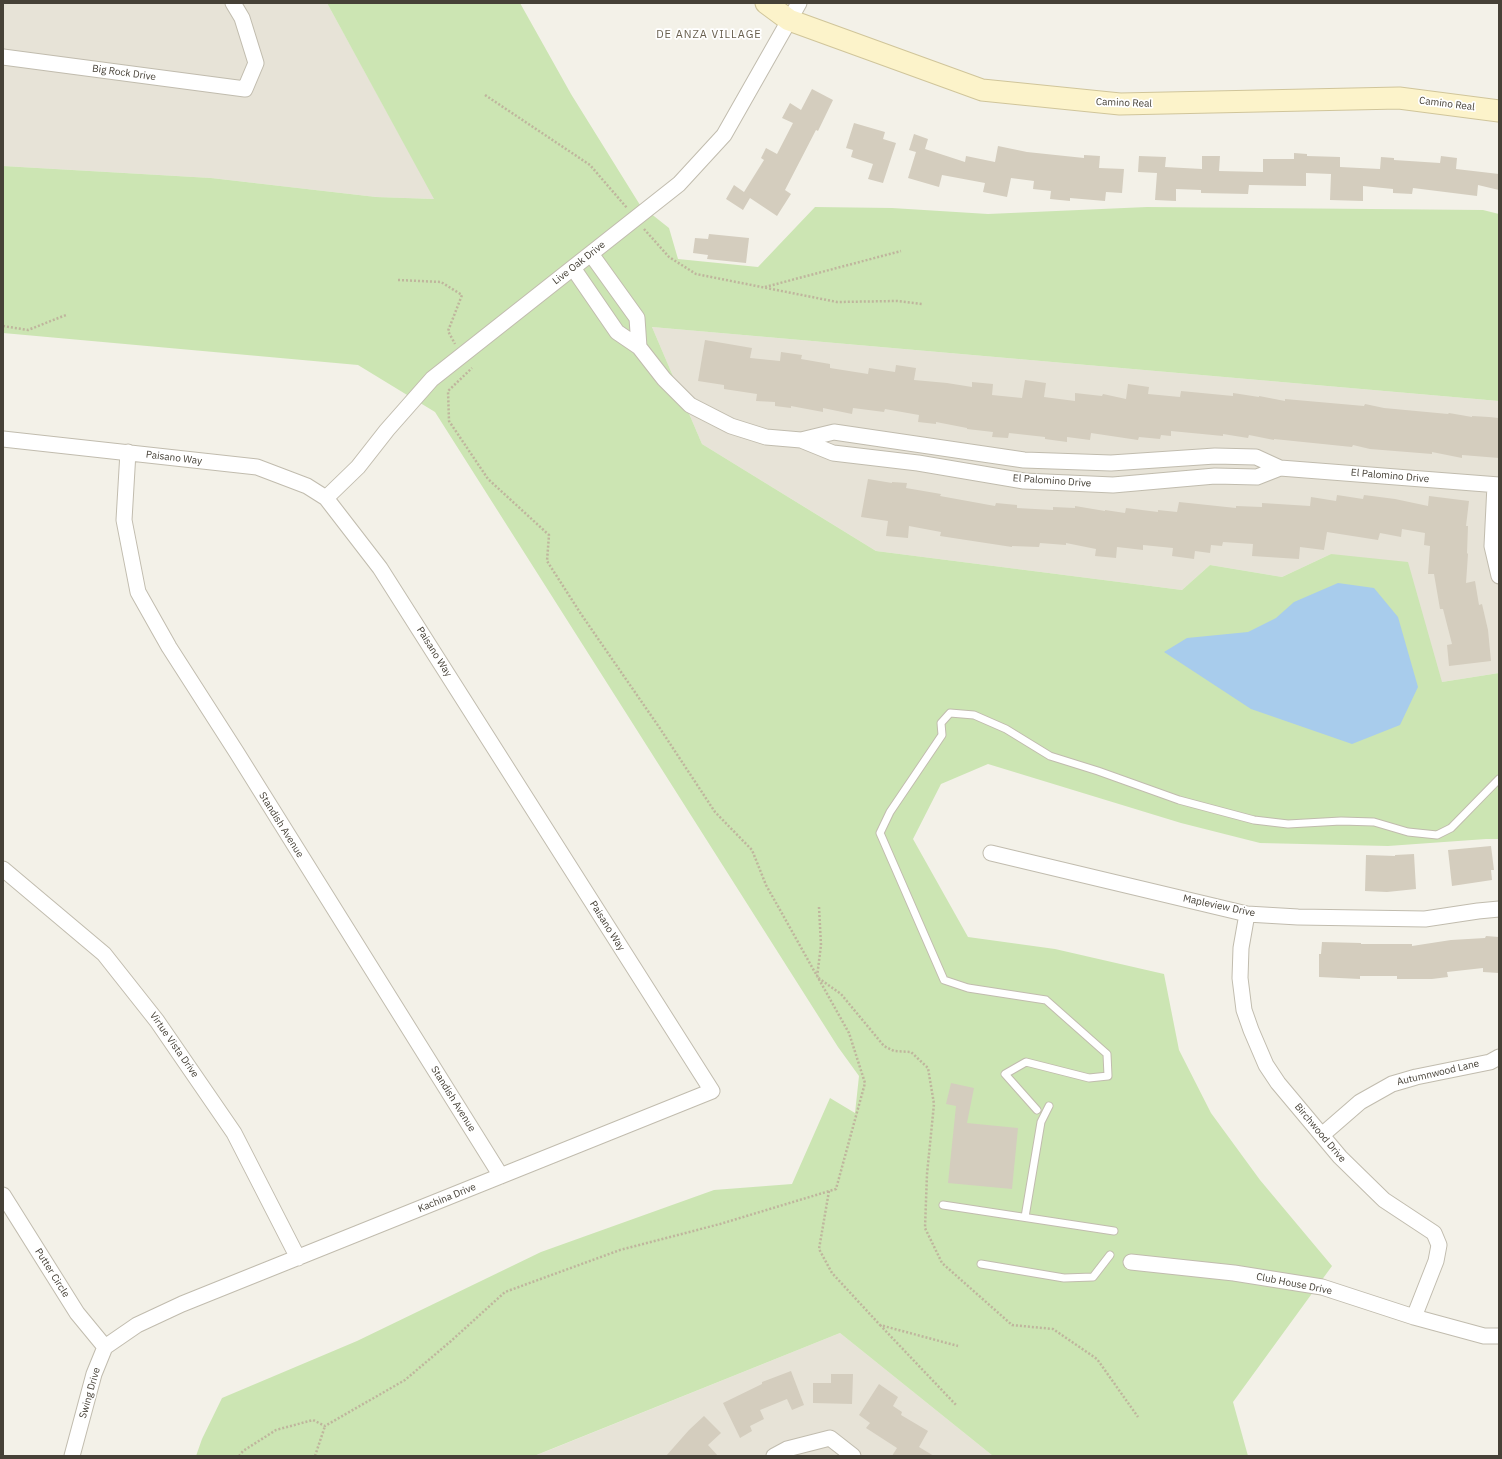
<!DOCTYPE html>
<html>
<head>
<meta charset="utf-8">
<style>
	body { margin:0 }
	#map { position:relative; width:1502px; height:1459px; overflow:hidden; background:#f3f1e8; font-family:"IBM Plex Sans",sans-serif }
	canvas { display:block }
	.frame { position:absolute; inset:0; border:4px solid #464137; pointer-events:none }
</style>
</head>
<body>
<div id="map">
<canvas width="1502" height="1459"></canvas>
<div class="frame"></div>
</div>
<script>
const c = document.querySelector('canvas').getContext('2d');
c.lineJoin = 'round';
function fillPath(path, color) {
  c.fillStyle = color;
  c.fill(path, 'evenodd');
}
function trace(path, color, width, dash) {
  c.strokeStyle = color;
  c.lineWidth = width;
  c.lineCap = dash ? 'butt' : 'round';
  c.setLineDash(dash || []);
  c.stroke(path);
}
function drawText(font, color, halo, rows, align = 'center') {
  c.font = font + ' "IBM Plex Sans",sans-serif';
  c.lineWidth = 3.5;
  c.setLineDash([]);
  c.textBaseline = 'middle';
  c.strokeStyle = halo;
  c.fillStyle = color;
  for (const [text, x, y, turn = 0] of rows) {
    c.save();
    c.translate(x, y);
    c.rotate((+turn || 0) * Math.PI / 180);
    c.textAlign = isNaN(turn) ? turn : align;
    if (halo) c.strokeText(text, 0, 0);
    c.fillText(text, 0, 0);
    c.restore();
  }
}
fillPath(new Path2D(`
	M 3,3 L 327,3 L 435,199 L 376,197 L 211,178 L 3,166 Z
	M 652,327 L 1499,401 L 1499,673 L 1442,682 L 1331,554 L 1282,577 L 1210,565 L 1182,590 L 876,551 L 702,444 Z
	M 840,1333 L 993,1456 L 534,1456 L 547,1451 Z`), '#e7e3d7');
fillPath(new Path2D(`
	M 327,3 L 520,3 L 571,94 L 640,205 L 669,228 L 678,259 L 758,267 L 815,207 L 892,208 L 988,214 L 1147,207 L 1483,210 L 1499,214 L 1499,401 L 652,327 L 702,444 L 876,551 L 1182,590 L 1210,565 L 1282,577 L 1331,554 L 1408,562 L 1442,682 L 1499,673 L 1499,839 L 1486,839 L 1388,846 L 1260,843 L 1181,823 L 988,764 L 941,784 L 913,839 L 968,937 L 1055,949 L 1164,974 L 1179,1050 L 1211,1113 L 1260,1180 L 1332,1266 L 1233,1402 L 1248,1456 L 993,1456 L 840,1333 L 534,1456 L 196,1456 L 202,1439 L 222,1398 L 357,1341 L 541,1252 L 714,1190 L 792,1184 L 830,1098 L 855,1113 L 859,1076 L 838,1047 L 435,412 L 358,365 L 3,333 L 3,166 L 211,178 L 376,197 L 434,199 Z`), '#cce5b3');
fillPath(new Path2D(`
	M 1338,583 L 1374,588 L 1398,617 L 1418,687 L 1400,725 L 1352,744 L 1251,709 L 1164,652 L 1187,638 L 1248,632 L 1276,618 L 1294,602 Z`), '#a8ccec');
fillPath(new Path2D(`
	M 812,89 L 833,100 L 818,131 L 816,130 L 785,190 L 791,194 L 777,216 L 750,198 L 743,210 L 726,199 L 734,185 L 744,192 L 764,160 L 761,158 L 766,148 L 777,154 L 793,123 L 782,118 L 790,103 L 801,110 Z
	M 854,123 L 885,132 L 883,139 L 896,143 L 883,183 L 868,179 L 873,164 L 851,157 L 853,150 L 846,148 Z
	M 914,134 L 928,139 L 925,149 L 965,162 L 966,156 L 995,162 L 998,146 L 1027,152 L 1084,158 L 1084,155 L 1100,156 L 1099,168 L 1124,169 L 1122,193 L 1106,192 L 1105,201 L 1070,198 L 1070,201 L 1050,199 L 1051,191 L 1033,189 L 1034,181 L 1011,178 L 1007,197 L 983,192 L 985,183 L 942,175 L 939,187 L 908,178 L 916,152 L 909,150 Z
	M 1294,153 L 1307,154 L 1307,156 L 1340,157 L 1340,167 L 1380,169 L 1381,157 L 1394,158 L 1394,160 L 1440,163 L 1441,156 L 1457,158 L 1456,169 L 1499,174 L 1499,190 L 1478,185 L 1477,196 L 1413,188 L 1412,194 L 1393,193 L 1393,189 L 1363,186 L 1363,201 L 1330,200 L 1331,174 L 1306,173 L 1306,186 L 1249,185 L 1248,194 L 1201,193 L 1201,190 L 1176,189 L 1176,201 L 1155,200 L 1157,173 L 1138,172 L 1139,156 L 1166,157 L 1165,167 L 1202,169 L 1202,156 L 1220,156 L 1219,171 L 1263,172 L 1263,159 L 1294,159 Z
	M 709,234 L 749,238 L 746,263 L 707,259 L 708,255 L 693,253 L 695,238 L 708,239 Z
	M 705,340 L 752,348 L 750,358 L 780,361 L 781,352 L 802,355 L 801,359 L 830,364 L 830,368 L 868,374 L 869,368 L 895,372 L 896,365 L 916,368 L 914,380 L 947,383 L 972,387 L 972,382 L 993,384 L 992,395 L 1022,398 L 1025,380 L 1046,383 L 1044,397 L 1075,401 L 1075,393 L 1102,396 L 1103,394 L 1126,399 L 1128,384 L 1149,387 L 1148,394 L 1180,397 L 1181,391 L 1233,396 L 1233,393 L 1259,397 L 1259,396 L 1285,401 L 1285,399 L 1364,406 L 1365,404 L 1384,408 L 1448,414 L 1449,413 L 1472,417 L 1472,416 L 1489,417 L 1499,418 L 1499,458 L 1462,455 L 1462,458 L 1432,452 L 1432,454 L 1370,449 L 1353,445 L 1352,447 L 1274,439 L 1274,440 L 1249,435 L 1248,438 L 1223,434 L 1223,436 L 1171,431 L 1171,436 L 1161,435 L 1160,439 L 1139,437 L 1138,440 L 1091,433 L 1090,440 L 1067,437 L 1067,442 L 1045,439 L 1045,437 L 1009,433 L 1008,438 L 992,437 L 993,432 L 967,429 L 967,428 L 936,422 L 936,424 L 918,422 L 919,415 L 885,409 L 884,412 L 853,408 L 852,414 L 823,408 L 823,412 L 791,406 L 791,408 L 775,406 L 775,402 L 756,401 L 757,394 L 724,389 L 724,385 L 698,381 Z
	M 868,479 L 892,483 L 892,482 L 907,483 L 906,488 L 941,494 L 940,496 L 995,506 L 996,503 L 1017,505 L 1017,508 L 1053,510 L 1053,507 L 1075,508 L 1075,506 L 1105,511 L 1105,510 L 1125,513 L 1126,508 L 1158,512 L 1158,510 L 1177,512 L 1179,502 L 1236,508 L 1236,506 L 1262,507 L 1262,503 L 1310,506 L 1311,497 L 1336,501 L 1337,495 L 1363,499 L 1364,495 L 1395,499 L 1428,506 L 1429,496 L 1469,501 L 1466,526 L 1468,526 L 1467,553 L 1468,554 L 1466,583 L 1475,581 L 1479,605 L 1482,604 L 1488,630 L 1491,661 L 1449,666 L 1447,645 L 1452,644 L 1443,609 L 1440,609 L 1434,574 L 1428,574 L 1430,546 L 1424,545 L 1425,533 L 1402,529 L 1401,537 L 1380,533 L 1378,540 L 1327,532 L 1324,550 L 1300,547 L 1299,559 L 1252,556 L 1253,544 L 1223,542 L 1222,546 L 1211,545 L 1210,553 L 1195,551 L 1194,559 L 1172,556 L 1173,548 L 1143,545 L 1143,550 L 1117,547 L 1116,558 L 1095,556 L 1096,549 L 1066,543 L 1066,545 L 1040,543 L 1039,547 L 1012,546 L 1012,547 L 940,536 L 941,532 L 909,526 L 908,538 L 886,536 L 888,521 L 861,517 Z
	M 1491,846 L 1494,870 L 1491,870 L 1492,880 L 1452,886 L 1448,850 Z
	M 1414,854 L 1416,889 L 1387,892 L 1365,891 L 1366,855 L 1395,856 L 1395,855 Z
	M 1486,936 L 1499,937 L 1499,973 L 1483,972 L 1483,968 L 1447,972 L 1448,977 L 1432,979 L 1397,979 L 1397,976 L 1360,976 L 1360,979 L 1319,977 L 1319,954 L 1321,954 L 1322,942 L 1361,943 L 1361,944 L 1412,944 L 1412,946 L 1451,940 L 1485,938 Z
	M 951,1083 L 974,1088 L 967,1123 L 1018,1128 L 1012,1189 L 948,1183 L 956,1106 L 946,1104 Z
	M 791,1371 L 804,1405 L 792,1410 L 787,1399 L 760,1410 L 764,1419 L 750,1426 L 752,1431 L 740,1438 L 723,1403 L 762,1384 L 762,1382 Z
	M 831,1374 L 853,1374 L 852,1404 L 813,1403 L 813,1383 L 831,1383 Z
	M 879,1384 L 898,1397 L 893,1406 L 902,1412 L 901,1415 L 928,1431 L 919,1447 L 934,1456 L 892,1456 L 897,1448 L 866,1428 L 870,1423 L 859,1415 Z
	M 704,1416 L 721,1433 L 708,1445 L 718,1456 L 666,1456 L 689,1430 Z`), '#d4cdbe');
const lane = new Path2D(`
	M 1037,1110 L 1005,1074 L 1026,1062 L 1089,1078 L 1108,1076 L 1107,1054 L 1046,1000 L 968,988 L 944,980 L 880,833 L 890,812 L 942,735 L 941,723 L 950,713 L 974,715 L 1006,729 L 1050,756 L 1098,771 L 1179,800 L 1254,820 L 1288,824 L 1341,821 L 1374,822 L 1408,832 L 1437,835 L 1451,828 L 1499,779
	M 943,1205 L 1114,1231
	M 1025,1217 L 1041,1122 L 1049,1106
	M 981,1264 L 1064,1278 L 1093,1277 L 1110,1255`);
const street = new Path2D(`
	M 3,57 L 245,89 L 256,63 L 242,18 L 233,3
	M 573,268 L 617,332 L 639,347 L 637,318 L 591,254
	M 639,347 L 664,379 L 690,405 L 731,426 L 766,437 L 801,440 L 834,432 L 1024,460 L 1111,463 L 1215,456 L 1256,457 L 1280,468 L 1499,485
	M 3,439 L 257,467 L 307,486 L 326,498 L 380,568 L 712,1091 L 182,1304 L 137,1325 L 105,1347 L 94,1374 L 72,1456
	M 801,440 L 833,453 L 918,463 L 1024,481 L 1113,485 L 1215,476 L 1257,477 L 1280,468
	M 128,452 L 124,520 L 138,592 L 169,647 L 237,753 L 501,1176
	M 1495,485 L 1492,546 L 1499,576
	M 326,498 L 358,467 L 387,430 L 432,379 L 679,184 L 724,135 L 799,3
	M 991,853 L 1247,914 L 1298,917 L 1425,919 L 1478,911 L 1499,909
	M 3,869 L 104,954 L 157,1021 L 234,1133 L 298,1258
	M 1247,914 L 1241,948 L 1240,978 L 1244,1010 L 1251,1030 L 1266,1065 L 1278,1083 L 1340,1157 L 1384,1200 L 1434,1233 L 1439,1245 L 1436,1261 L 1414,1317
	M 1322,1135 L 1360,1102 L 1392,1084 L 1416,1077 L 1490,1062 L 1499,1057
	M 3,1195 L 77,1313 L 105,1347
	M 1131,1262 L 1234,1273 L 1322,1287 L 1414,1317 L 1484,1336 L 1499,1336
	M 774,1456 L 787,1449 L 830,1438 L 853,1456`);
const secondary = new Path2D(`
	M 766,3 L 789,20 L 982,90 L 1120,104 L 1399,98 L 1499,111`);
trace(lane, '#c1bcae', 9);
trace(street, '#c1bcae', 17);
trace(secondary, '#d0c59a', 23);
trace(new Path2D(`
	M 485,95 L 590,165 L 627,208
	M 644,229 L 669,257 L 696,274 L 837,302 L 897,301 L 922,304
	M 398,280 L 441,282 L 462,295 L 448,331 L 455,344
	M 765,287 L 901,251
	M 3,326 L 28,330 L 66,315
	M 819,907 L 821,945 L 817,977 L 841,994 L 884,1046 L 894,1051 L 911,1052 L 928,1068 L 934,1104 L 927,1174 L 925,1228 L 942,1263 L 1012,1325 L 1053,1329 L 1097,1359 L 1138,1417
	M 829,1191 L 819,1249 L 832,1273 L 880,1325 L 958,1346
	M 880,1325 L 957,1406
	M 239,1456 L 243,1451 L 276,1430 L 313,1420 L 325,1426 L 405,1380 L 451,1341 L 505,1292 L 620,1250 L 720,1224 L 836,1189 L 865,1083 L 849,1033 L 766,885 L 752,850 L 715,812 L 659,727 L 581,614 L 547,561 L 549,535 L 488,479 L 449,421 L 448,391 L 472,368
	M 315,1456 L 325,1426`), '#bfb59d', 2.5, [2, 2]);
trace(lane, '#fff', 7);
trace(street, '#fff', 15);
trace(secondary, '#fcf3ca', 21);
drawText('10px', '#464137', '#fff', [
	["Big Rock Drive",124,73,8],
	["Camino Real",1124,103,2],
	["Camino Real",1447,104,7],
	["Live Oak Drive",579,263,-38],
	["Paisano Way",174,458,7],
	["El Palomino Drive",1390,476,5],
	["El Palomino Drive",1052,481,4],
	["Paisano Way",434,652,58],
	["Standish Avenue",281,825,58],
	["Mapleview Drive",1219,906,12],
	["Paisano Way",607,926,58],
	["Virtue Vista Drive",174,1045,55],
	["Autumnwood Lane",1438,1073,-13],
	["Standish Avenue",453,1099,58],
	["Birchwood Drive",1320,1133,50],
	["Kachina Drive",447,1198,-22],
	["Putter Circle",52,1273,58],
	["Club House Drive",1294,1284,11],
	["Swing Drive",90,1393,-74]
]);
c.letterSpacing = '1px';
drawText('11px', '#69604f', '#fff', [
	["DE ANZA VILLAGE",709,35]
]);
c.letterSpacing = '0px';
</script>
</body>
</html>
